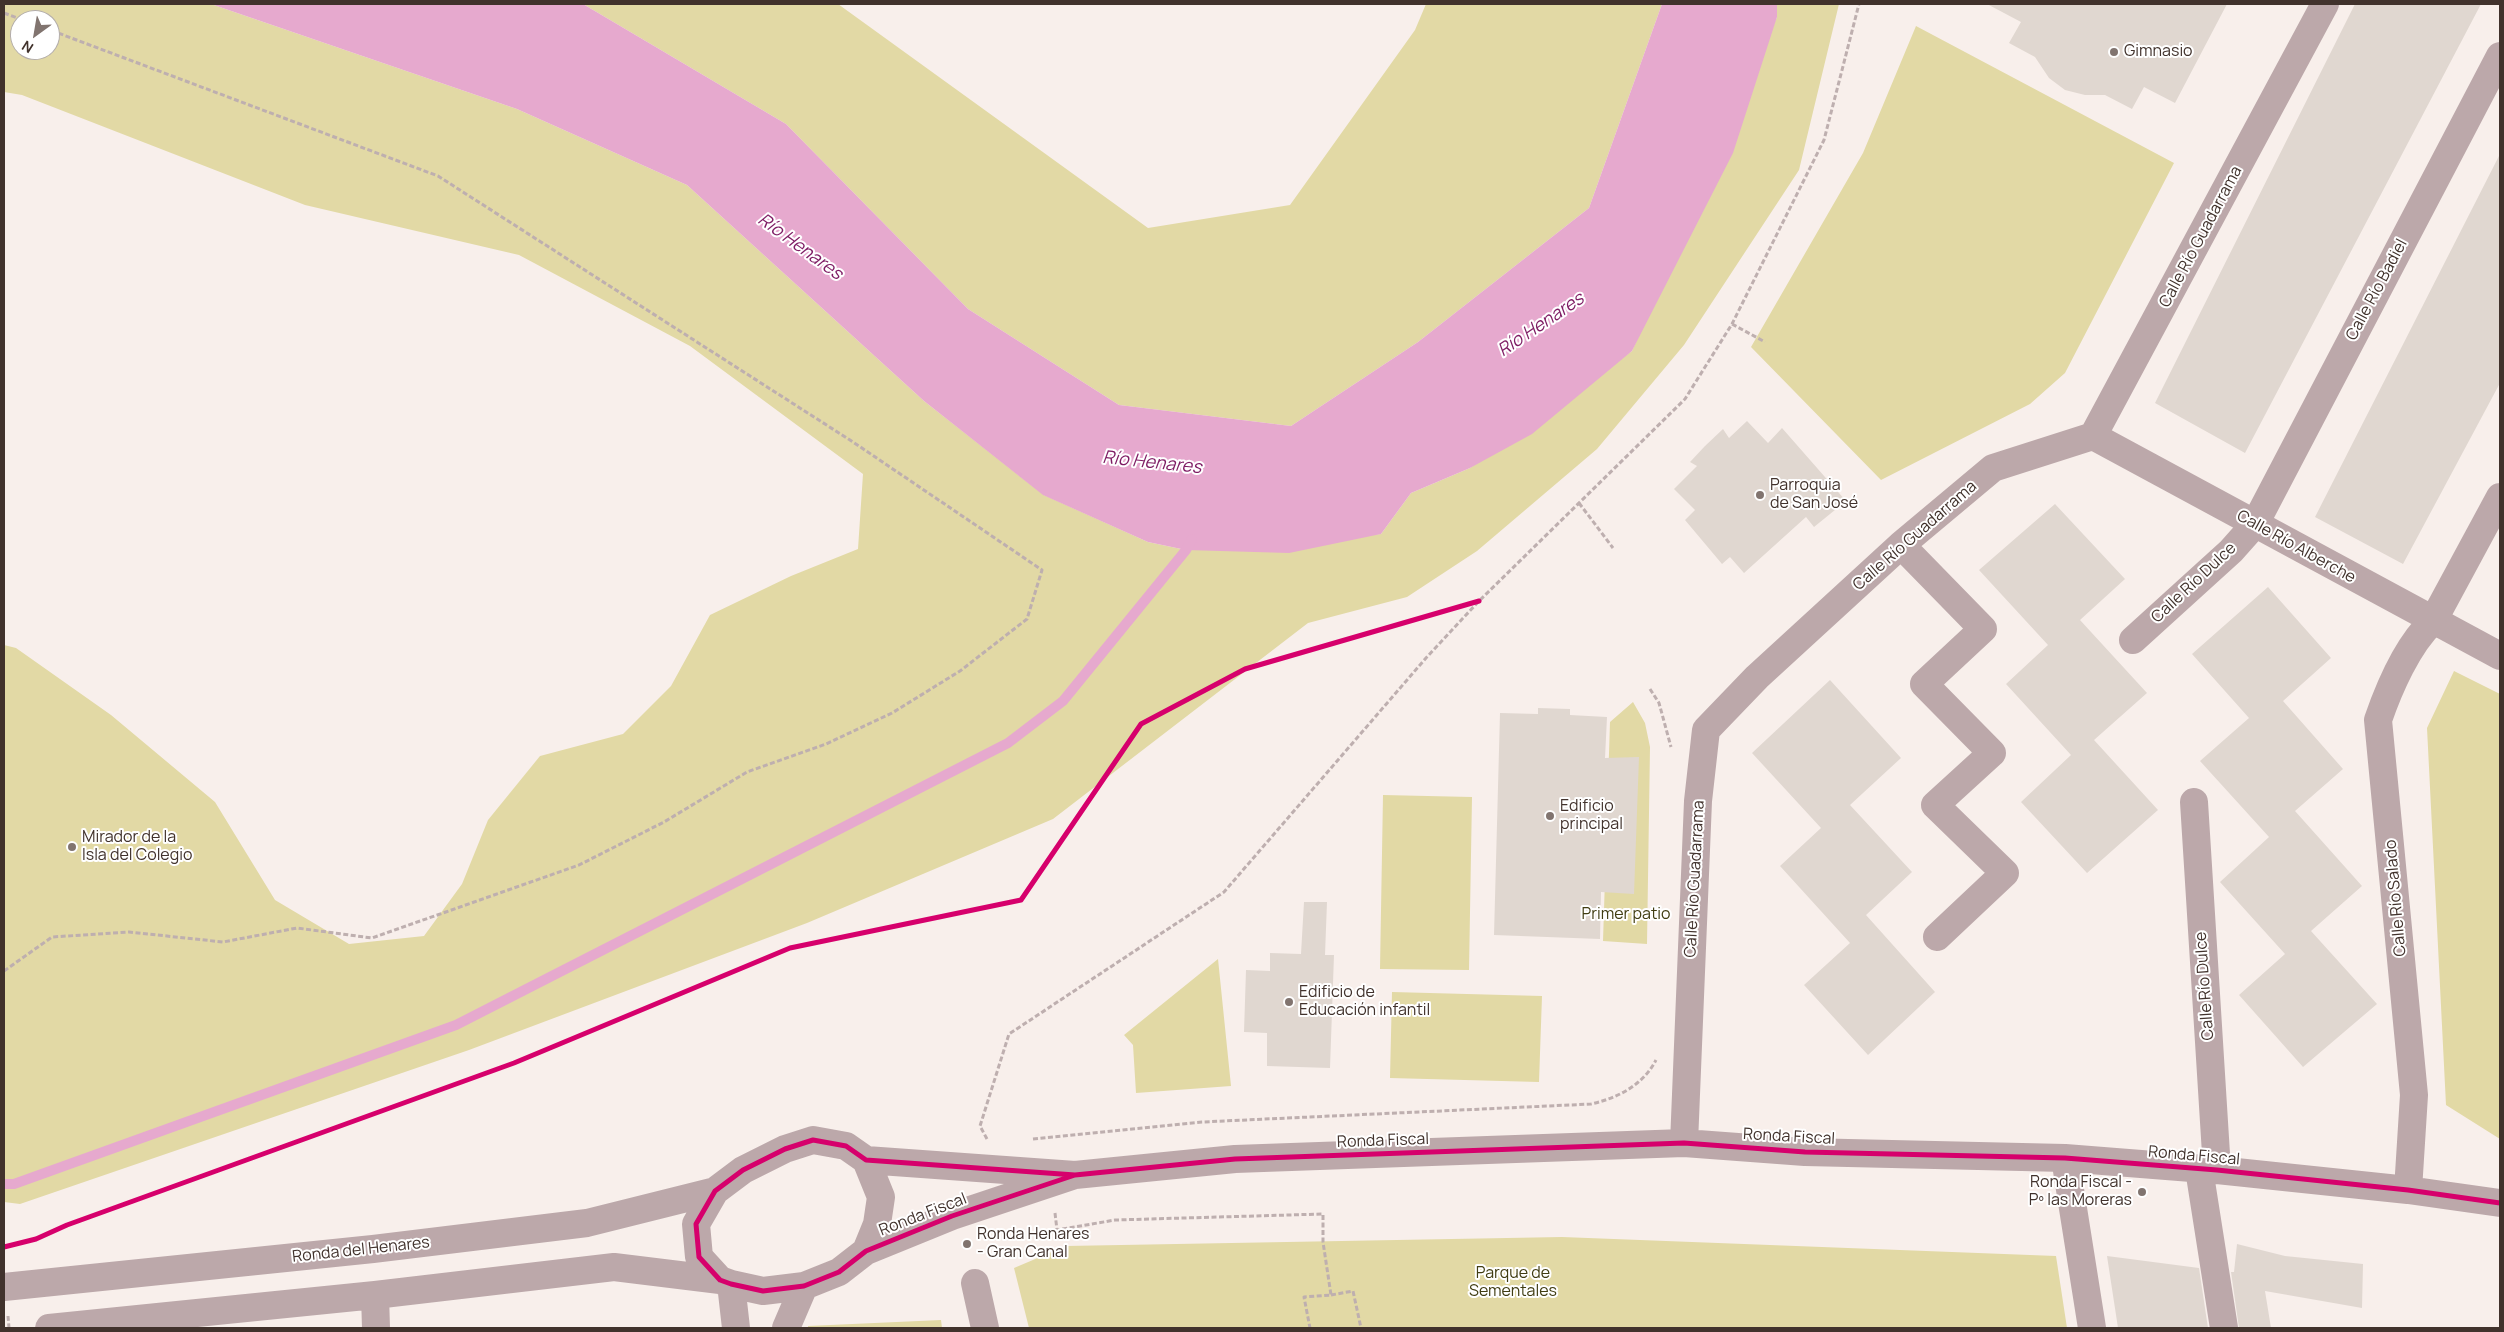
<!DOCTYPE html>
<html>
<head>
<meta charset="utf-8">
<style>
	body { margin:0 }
	#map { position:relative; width:2504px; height:1332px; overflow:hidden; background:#f8efeb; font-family:Manrope,sans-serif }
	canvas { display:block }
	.frame { position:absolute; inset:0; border:5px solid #41322c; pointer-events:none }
	.north { position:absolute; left:10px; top:10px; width:50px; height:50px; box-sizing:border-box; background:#fff; border:1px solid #b3adab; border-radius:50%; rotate:212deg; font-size:14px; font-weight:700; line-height:20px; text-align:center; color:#41322c }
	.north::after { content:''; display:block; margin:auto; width:18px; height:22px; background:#81746f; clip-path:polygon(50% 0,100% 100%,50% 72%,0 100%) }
</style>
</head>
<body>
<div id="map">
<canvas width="2504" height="1332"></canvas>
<div class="frame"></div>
<div class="north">N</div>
</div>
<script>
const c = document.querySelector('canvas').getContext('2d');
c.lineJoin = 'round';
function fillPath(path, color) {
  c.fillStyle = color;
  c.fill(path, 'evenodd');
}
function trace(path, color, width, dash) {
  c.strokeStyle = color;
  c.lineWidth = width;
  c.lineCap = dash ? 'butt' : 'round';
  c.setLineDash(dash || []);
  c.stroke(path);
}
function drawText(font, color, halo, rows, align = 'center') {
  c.font = font + ' Manrope,sans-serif';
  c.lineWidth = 4;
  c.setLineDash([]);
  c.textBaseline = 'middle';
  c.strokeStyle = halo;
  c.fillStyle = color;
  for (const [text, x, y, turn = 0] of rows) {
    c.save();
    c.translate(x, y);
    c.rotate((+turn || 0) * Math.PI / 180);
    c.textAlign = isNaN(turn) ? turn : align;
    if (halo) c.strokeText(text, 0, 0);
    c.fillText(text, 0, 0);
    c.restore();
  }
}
fillPath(new Path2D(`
	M 4,4 L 211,4 L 517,109 L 687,185 L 924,401 L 1044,495 L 1148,542 L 1186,550 L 1381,534 L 1411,493 L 1470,468 L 1632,351 L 1777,17 L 1777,4 L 1839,4 L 1799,170 L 1684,345 L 1597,449 L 1477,551 L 1407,597 L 1308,623 L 1053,819 L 807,923 L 469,1050 L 20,1204 L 4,1202 L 4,645 L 16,648 L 111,715 L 215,802 L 275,900 L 349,944 L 424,936 L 462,884 L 488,820 L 540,756 L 623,734 L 671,686 L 710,615 L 791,576 L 858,549 L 863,474 L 690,346 L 519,255 L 305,205 L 22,95 L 4,92 ZM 20,20 L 50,20 L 50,50 L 20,50 Z
	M 583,4 L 838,4 L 1148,228 L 1290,205 L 1415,30 L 1426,4 L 1662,4 L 1589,208 L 1418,342 L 1291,426 L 1119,405 L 968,309 L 786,124 Z
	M 1916,26 L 2174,163 L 2065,373 L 2030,404 L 1881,480 L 1751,347 L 1863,153 Z
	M 2454,671 L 2500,694 L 2500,1139 L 2446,1105 L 2427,728 Z
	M 1633,702 L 1645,723 L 1650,747 L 1647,944 L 1603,941 L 1610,722 Z
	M 1383,795 L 1472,797 L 1469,970 L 1380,969 Z
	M 1218,959 L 1231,1086 L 1136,1093 L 1133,1045 L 1124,1035 Z
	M 1392,992 L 1542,996 L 1539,1082 L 1390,1078 Z
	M 1562,1237 L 2056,1256 L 2067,1328 L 1029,1328 L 1014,1268 L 1066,1246 Z
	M 941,1320 L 942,1328 L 808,1328 L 808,1326 Z`), '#e2d9a5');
fillPath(new Path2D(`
	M 211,4 L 583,4 L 786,124 L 968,309 L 1119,405 L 1291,426 L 1418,342 L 1589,208 L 1662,4 L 1777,4 L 1777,17 L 1733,153 L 1632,351 L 1532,434 L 1470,468 L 1411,493 L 1381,534 L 1289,553 L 1186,550 L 1148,542 L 1043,495 L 924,401 L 687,185 L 517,109 Z`), '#e6a9ce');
trace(new Path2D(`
	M 4,1184 L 14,1184 L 456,1025 L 1008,743 L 1063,701 L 1186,550 L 1192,539`), '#e6a9ce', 10);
fillPath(new Path2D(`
	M 1987,4 L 2227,4 L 2175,103 L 2144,87 L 2132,109 L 2105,95 L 2085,95 L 2065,90 L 2049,78 L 2035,57 L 2009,43 L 2021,22 Z
	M 2355,4 L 2481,4 L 2245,453 L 2155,403 Z
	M 2500,154 L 2500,383 L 2403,564 L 2315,517 Z
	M 1747,421 L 1768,443 L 1782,428 L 1846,501 L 1814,527 L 1806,517 L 1744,573 L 1730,557 L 1722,564 L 1685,520 L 1695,510 L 1674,489 L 1697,466 L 1690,462 L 1705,446 L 1723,429 L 1729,438 Z
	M 2055,504 L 2125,579 L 2080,620 L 2147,693 L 2094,740 L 2158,810 L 2087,873 L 2021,802 L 2071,755 L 2006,684 L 2048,645 L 1979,570 Z
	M 2268,587 L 2331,658 L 2283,701 L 2343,769 L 2295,811 L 2362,886 L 2311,931 L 2377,1004 L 2303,1067 L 2239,995 L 2285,954 L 2220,882 L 2269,837 L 2200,761 L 2249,718 L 2192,654 Z
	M 1830,680 L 1901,758 L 1850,805 L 1912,872 L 1866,915 L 1935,992 L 1868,1055 L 1804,985 L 1850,943 L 1780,866 L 1821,828 L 1752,753 Z
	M 1538,708 L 1570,709 L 1570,715 L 1607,717 L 1605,758 L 1639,757 L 1634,894 L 1601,892 L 1600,939 L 1494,935 L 1500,713 L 1538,714 Z
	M 1304,902 L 1327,902 L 1325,955 L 1334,955 L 1330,1068 L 1267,1066 L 1267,1033 L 1244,1032 L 1246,970 L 1270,971 L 1270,953 L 1301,954 Z
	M 2237,1244 L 2285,1256 L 2363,1264 L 2362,1308 L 2265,1291 L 2271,1328 L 2239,1328 L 2231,1272 L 2234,1272 Z
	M 2107,1256 L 2199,1268 L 2208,1328 L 2118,1328 Z`), '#e0d7d0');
trace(new Path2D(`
	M 4,13 L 23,20
	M 1732,324 L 1765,342
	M 1579,503 L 1613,548
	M 1650,689 L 1659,703 L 1671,747
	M 4,971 L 52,937 L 129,932 L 223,942 L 297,928 L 372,938 L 579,865 L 664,822 L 747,772 L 826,744 L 892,713 L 960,671 L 1027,619 L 1042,570 L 853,442 L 438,176 L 50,30
	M 987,1139 L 980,1126 L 1009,1034 L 1224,892 L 1426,658 L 1479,601 L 1685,399 L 1732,324 L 1824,140 L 1859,4
	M 1033,1139 L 1202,1122 L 1591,1104 C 1618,1098 1643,1085 1656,1060
	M 1055,1213 L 1057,1230 L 1115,1220 L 1323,1214 L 1323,1242 L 1331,1295 L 1304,1297 L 1310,1328
	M 1331,1295 L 1353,1291 L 1361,1328
	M 8,1316 L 9,1328`), '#beafaf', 3, [5, 2.5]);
trace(new Path2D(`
	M 2093,436 L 2500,656
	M 1901,545 L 1983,629 L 1924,684 L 1992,753 L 1935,805 L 2005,873 L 1937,937
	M 2133,640 L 2231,551 L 2255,524 L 2500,56
	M 2194,802 L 2217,1170
	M 1684,1143 L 1698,801 L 1706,730 L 1757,677 L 1901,545 L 1993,468 L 2093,436 L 2325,4
	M 2065,1158 L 2092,1328
	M 2199,1169 L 2224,1328
	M 1075,1175 L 952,1216 L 866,1251 L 839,1272 L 804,1286 L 763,1291 L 731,1284 L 720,1280 L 699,1257 L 696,1224 L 715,1191 L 743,1170 L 785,1149 L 813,1140 L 846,1146 L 866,1160 L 1075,1175 L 1235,1159 L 1684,1143 L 1805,1152 L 2065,1158 L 2217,1170 L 2408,1190 L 2500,1203
	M 2408,1190 L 2414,1095 L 2378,720 C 2389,688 2408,644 2433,621 L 2500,497
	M 866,1251 L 877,1224 L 881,1197 L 866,1160
	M 975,1283 L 985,1328
	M 731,1284 L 736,1328
	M 4,1287 L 373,1249 L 587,1223 L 715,1191
	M 375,1295 L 376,1328
	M 49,1328 L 375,1295 L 614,1267 L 720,1280
	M 786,1328 L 804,1286`), '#bca8aa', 28);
trace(new Path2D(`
	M 1075,1175 L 952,1216 L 866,1251 L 839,1272 L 804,1286 L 763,1291 L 731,1284 L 720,1280 L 699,1257 L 696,1224 L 715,1191 L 743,1170 L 785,1149 L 813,1140 L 846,1146 L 866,1160 L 1075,1175 L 1235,1159 L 1684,1143 L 1805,1152 L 2065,1158 L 2217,1170 L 2408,1190 L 2500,1203
	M 4,1247 L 36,1239 L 67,1225 L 514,1063 L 790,948 L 1021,900 L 1141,724 L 1245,669 L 1479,601`), '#d6006c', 5);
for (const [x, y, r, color] of [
	[2114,52,5,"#81746f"],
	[1760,495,5,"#81746f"],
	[1550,816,5,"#81746f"],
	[72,847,5,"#81746f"],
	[1289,1002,5,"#81746f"],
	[2142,1192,5,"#81746f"],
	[967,1244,5,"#81746f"]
]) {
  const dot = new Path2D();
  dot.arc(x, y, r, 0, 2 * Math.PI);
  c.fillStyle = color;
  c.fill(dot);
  trace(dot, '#fff', 2);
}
drawText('16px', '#41322c', '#fff', [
	["Gimnasio",2124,52],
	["Parroquia",1770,486],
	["de San José",1770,504],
	["Edificio",1560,807],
	["principal",1560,825],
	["Mirador de la",82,838],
	["Isla del Colegio",82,856],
	["Edificio de",1299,993],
	["Educación infantil",1299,1011],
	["Ronda Fiscal -",2132,1183,"right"],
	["Pº las Moreras",2132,1201,"right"],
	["Ronda Henares",977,1235],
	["- Gran Canal",977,1253]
], 'left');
drawText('16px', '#41322c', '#fff', [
	["Calle Río Guadarrama",2201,237,-62],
	["Calle Río Badiel",2377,290,-62],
	["Calle Río Guadarrama",1915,536,-41],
	["Calle Río Alberche",2296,547,29],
	["Calle Río Dulce",2194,583,-43],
	["Calle Río Guadarrama",1695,879,-87],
	["Calle Río Salado",2396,898,-95],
	["Calle Río Dulce",2205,986,-94],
	["Ronda Fiscal",1789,1137,3],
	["Ronda Fiscal",1383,1141,-2],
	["Ronda Fiscal",2194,1156,5],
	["Ronda Fiscal",923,1215,-21],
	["Ronda del Henares",361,1250,-6]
]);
drawText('16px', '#413d12', '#fff', [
	["Primer patio",1626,915],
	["Parque de",1513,1274],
	["Sementales",1513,1292]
]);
drawText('italic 18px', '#7e1c64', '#fff', [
	["Río Henares",800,247,36],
	["Río Henares",1541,325,-34],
	["Río Henares",1152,463,6]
]);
</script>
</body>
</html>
